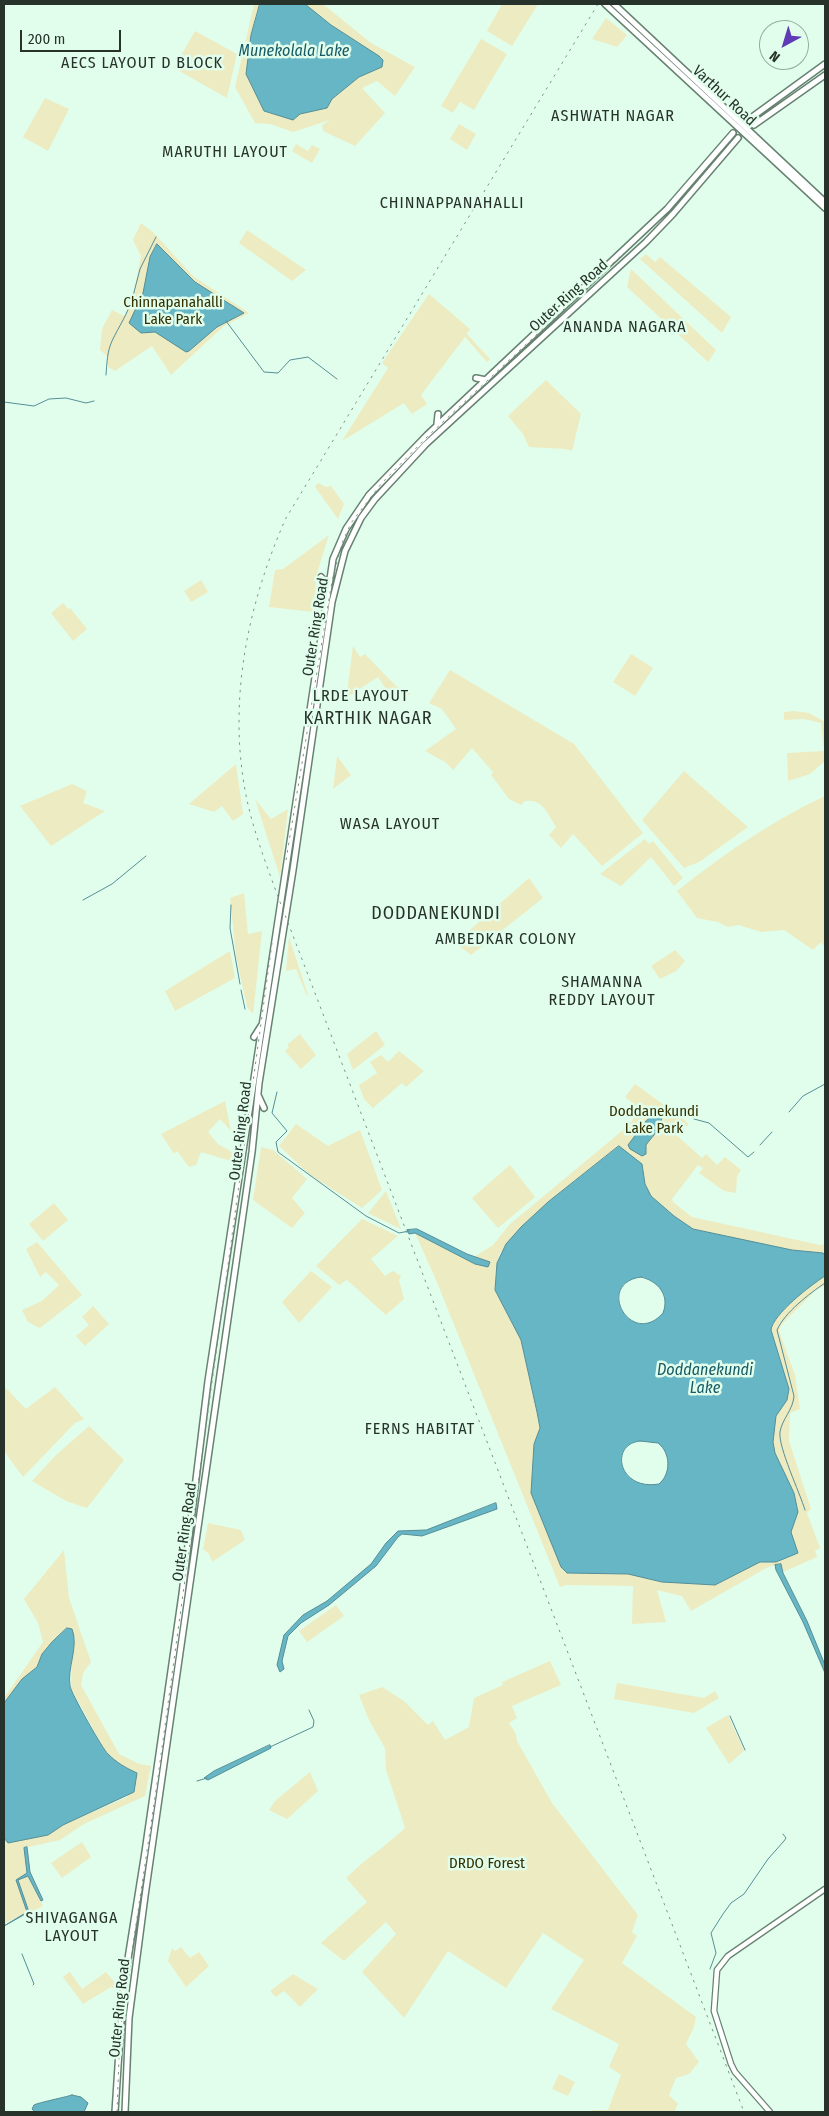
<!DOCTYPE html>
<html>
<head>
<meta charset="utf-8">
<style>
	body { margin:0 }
	#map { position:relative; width:829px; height:2116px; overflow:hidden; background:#e1feec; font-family:"Fira Sans Condensed",sans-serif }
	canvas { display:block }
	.frame { position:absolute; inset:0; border:5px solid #27322b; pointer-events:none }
	.north { position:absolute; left:759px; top:20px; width:50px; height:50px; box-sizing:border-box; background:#e1feec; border:1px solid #97ac9f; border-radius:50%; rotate:219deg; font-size:14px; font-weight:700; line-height:20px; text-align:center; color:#27322b }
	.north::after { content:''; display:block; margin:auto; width:18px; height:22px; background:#5f3cb5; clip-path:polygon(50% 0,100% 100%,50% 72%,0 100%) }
	.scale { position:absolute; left:20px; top:30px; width:101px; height:22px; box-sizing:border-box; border:2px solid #27322b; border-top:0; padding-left:6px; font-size:15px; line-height:18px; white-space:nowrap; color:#27322b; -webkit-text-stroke:4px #e1feec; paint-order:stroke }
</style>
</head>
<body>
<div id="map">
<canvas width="829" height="2116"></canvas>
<div class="frame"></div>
<div class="north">N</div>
<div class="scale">200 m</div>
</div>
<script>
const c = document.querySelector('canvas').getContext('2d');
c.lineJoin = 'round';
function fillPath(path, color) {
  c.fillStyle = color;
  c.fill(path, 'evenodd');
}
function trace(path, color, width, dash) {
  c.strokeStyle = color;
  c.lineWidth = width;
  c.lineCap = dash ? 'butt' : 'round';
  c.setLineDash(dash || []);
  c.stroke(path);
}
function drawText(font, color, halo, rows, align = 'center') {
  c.font = font + ' "Fira Sans Condensed",sans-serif';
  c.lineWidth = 5;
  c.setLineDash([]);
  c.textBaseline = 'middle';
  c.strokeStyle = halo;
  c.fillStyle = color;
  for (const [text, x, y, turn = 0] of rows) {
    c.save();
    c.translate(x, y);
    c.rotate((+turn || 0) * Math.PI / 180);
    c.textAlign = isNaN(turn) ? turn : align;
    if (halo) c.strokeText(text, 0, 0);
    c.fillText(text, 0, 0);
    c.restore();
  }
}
fillPath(new Path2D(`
	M 254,4 L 260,4 L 251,35 L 246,74 L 264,111 L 293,120 L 300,114 L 326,108 L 332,99 L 359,77 L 382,67 L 379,56 L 331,25 L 305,4 L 323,4 L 371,43 L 415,67 L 395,96 L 377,81 L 362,88 L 385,113 L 355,146 L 323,131 L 322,125 L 330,120 L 293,132 L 270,124 L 255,123 L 235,87 Z
	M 502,4 L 538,4 L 512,46 L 487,31 Z
	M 606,18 L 627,35 L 617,47 L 592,39 Z
	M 195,31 L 237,54 L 227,98 L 174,68 Z
	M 481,39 L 507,54 L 474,110 L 460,102 L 453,113 L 441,106 Z
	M 45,98 L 69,109 L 48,151 L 23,137 Z
	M 459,124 L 476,134 L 467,150 L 450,139 Z
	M 296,144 L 308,151 L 312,145 L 320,149 L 312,163 L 292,151 Z
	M 141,223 L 154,233 L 193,276 L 249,313 L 224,326 L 171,375 L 152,346 L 115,371 L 108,367 L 107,356 L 100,350 L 102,329 L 112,310 L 124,316 L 132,302 L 141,256 L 133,240 Z
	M 247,230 L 306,270 L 292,281 L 239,243 Z
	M 646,254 L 655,262 L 660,257 L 731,317 L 722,333 L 640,259 Z
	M 631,269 L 716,350 L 708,362 L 627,287 Z
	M 429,294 L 470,329 L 467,334 L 490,359 L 487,362 L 465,337 L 421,395 L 427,404 L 412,414 L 404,403 L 342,441 L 388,368 L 382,363 Z
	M 546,380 L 581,414 L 572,451 L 566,449 L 529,447 L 523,434 L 508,416 Z
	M 318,483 L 326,487 L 331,486 L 344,504 L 338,519 L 315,487 Z
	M 329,535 L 317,573 L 313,612 L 269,607 L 275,570 L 283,569 Z
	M 201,580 L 208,592 L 191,602 L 184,591 Z
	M 63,603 L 68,609 L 70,608 L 87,629 L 73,641 L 51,613 Z
	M 353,646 L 360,657 L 365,654 L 396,686 L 411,693 L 396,704 L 378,677 L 349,696 L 347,693 Z
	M 631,654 L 653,668 L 635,696 L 613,682 Z
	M 450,670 L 574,744 L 643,833 L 602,866 L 573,834 L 561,848 L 549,835 L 556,827 C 548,814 543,799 525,801 L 521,805 L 509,799 L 491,775 L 493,772 L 472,748 L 453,770 L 445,762 L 425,751 L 456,729 L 442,709 L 429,703 Z
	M 794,711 L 809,713 L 825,722 L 825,761 L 810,774 L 788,781 L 787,753 L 824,751 L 821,723 L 804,719 L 784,720 L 784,712 Z
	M 337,756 L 351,775 L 333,789 Z
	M 236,764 L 243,814 L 233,821 L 222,806 L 214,812 L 189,804 Z
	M 684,771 L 748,827 L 699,862 L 684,868 L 642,820 Z
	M 72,784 L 87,791 L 83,803 L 105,811 L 51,846 L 20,806 Z
	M 825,796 L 825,948 L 821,942 L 813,950 L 784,930 L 761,932 L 739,925 L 728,927 L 718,922 L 697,918 L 677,891 C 724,854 770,822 825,796 Z
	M 255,799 L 271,819 L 288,809 L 280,877 Z
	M 645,839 L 649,844 L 653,841 L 683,878 L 674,886 L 651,857 L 621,886 L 600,874 Z
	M 529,878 L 543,898 L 471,955 L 455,943 Z
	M 244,893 L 248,934 L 262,931 L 253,1014 L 247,1007 L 236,956 L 230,898 Z
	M 289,937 L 308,995 L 307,996 L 296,969 L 286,971 Z
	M 675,950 L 685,961 L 676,971 L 660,979 L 651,966 Z
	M 230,951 L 235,978 L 175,1011 L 165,991 Z
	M 376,1031 L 385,1045 L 353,1070 L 347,1054 Z
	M 300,1034 L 316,1055 L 301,1069 L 285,1051 L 289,1047 L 287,1045 Z
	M 399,1051 L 424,1071 L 406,1087 L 402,1083 L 373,1108 L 364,1099 L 359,1085 L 377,1073 L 370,1062 L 381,1055 L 388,1062 Z
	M 635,1084 L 685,1120 L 689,1125 L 673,1132 L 702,1158 L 706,1154 L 717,1165 L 725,1157 L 741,1170 L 737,1176 L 736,1193 L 724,1191 L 699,1173 L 703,1168 L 698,1165 L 672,1199 L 673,1202 L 692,1217 L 820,1245 L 825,1244 L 825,1256 L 822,1253 L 792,1250 L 693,1229 L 674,1216 L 651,1196 L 645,1184 L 642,1164 L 619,1146 L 548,1202 L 500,1253 L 497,1263 L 495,1290 L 521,1340 L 540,1428 L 534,1444 L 531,1493 L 567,1573 L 628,1574 L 662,1582 L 715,1585 L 760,1561 L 776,1562 L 798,1554 L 791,1532 L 798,1512 L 794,1493 L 775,1453 L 773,1442 L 776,1416 L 787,1400 L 789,1389 L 771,1330 C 773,1314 811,1285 825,1276 L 825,1285 L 815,1291 L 782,1324 L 779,1331 L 795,1375 L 800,1409 L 790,1413 L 789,1441 L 811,1509 L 807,1513 L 820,1548 L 815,1551 L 817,1557 L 783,1572 L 781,1564 L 768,1567 L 691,1611 L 682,1596 L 657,1590 L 666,1622 L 632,1624 L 633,1586 L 566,1585 L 560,1587 L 436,1280 L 415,1233 L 475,1264 L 489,1262 L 474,1257 L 493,1245 L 510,1224 L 628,1126 L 634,1118 L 636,1106 L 625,1097 Z
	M 225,1101 L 231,1131 L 220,1119 L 208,1132 L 218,1144 L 232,1152 L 231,1161 L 201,1152 L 196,1165 L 189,1167 L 177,1151 L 174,1154 L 161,1134 Z
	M 296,1124 L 328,1146 L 360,1130 L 382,1190 L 362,1208 L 310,1175 L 279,1146 Z
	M 261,1147 L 273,1150 L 307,1179 L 292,1198 L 305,1213 L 292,1228 L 253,1200 Z
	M 510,1165 L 535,1197 L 498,1228 L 472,1198 Z
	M 386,1191 L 401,1229 L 368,1213 Z
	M 54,1203 L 68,1220 L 43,1241 L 29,1224 Z
	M 362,1219 L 398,1236 L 371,1259 L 385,1276 L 393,1271 L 401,1276 L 399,1280 L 404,1299 L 386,1315 L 347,1280 L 339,1285 L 316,1266 Z
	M 37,1242 L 82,1295 L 40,1328 L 28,1322 L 22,1310 L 42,1301 L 59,1285 L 46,1272 L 40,1277 L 26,1249 Z
	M 311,1271 L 332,1287 L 299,1323 L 282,1302 Z
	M 93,1306 L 109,1324 L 85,1346 L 76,1336 L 89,1325 L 82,1317 Z
	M 4,1386 L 26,1409 L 55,1387 L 84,1419 L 75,1423 L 23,1477 L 4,1451 Z
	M 89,1426 L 124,1460 L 87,1508 L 66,1501 L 32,1481 L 56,1455 Z
	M 208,1523 L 241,1530 L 245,1540 L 212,1562 L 209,1554 L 203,1549 Z
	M 64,1550 L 69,1598 L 91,1662 L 83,1673 L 81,1685 L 119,1754 L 139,1764 L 151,1766 L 145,1796 L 84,1824 L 60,1840 L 24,1848 L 27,1873 L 16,1880 L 27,1912 L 4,1924 L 4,1838 L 8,1843 L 48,1835 L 63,1825 L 127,1797 L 137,1773 L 121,1766 L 106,1753 L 71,1688 L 72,1653 L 75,1637 L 65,1630 L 42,1654 L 37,1667 L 22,1679 L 4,1703 L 4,1698 L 43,1642 L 38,1623 L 24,1599 Z
	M 336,1605 L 344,1616 L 307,1642 L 299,1631 Z
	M 550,1661 L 561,1685 L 512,1706 L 517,1718 L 509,1723 L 516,1734 L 517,1741 L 552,1803 L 638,1915 L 632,1932 L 637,1936 L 622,1963 L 696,2017 L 694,2027 L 686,2044 L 699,2062 L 689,2074 L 676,2078 L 669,2095 L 678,2104 L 674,2112 L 591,2112 L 593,2110 L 608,2110 L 621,2075 L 609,2067 L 619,2044 L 551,2009 L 584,1960 L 543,1933 L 506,1988 L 448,1951 L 404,2018 L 362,1972 L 396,1934 L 386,1922 L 344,1961 L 321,1943 L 367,1902 L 346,1878 C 365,1859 386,1846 405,1828 L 386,1770 L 385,1748 L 369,1720 L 359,1695 L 382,1687 L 404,1701 L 428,1725 L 433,1721 L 445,1740 L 469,1727 L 474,1698 L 503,1685 L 502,1682 Z
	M 617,1683 L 704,1698 L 715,1691 L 719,1698 L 694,1713 L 614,1699 Z
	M 728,1715 L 744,1751 L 729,1764 L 706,1728 Z
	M 310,1772 L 318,1791 L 287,1819 L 269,1810 L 275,1801 Z
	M 82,1842 L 91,1857 L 62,1878 L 51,1863 Z
	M 28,1875 L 43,1906 L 30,1913 L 18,1880 Z
	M 181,1947 L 190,1958 L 199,1952 L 209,1966 L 186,1987 L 168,1961 L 172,1948 L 175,1951 Z
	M 70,1972 L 82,1989 L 106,1972 L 117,1985 L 117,1991 L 111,1987 L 83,2004 L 63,1977 Z
	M 293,1974 L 318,1989 L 300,2007 L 284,1991 L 276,1997 L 270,1991 Z
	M 559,2074 L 575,2082 L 568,2096 L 552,2089 Z`), '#edebc1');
const water = new Path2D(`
	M 260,4 L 305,4 L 331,25 L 379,56 L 383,60 L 382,67 L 359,77 L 332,99 L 327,108 L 300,114 L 293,120 L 264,111 L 246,74 L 251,35 Z
	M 157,244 L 195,282 L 244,313 L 217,327 L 189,351 L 186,352 L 155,332 L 141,333 L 129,323 L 143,293 L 150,257 Z
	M 658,1112 L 662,1113 C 662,1129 654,1134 646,1145 L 646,1154 L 642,1156 L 630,1149 L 628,1145 L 646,1121 Z
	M 619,1146 L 642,1164 L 645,1184 L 651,1196 L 674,1216 L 693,1229 L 792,1250 L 823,1253 L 825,1256 L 825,1276 C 811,1285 773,1314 771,1330 L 789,1389 L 787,1400 L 776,1416 L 773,1442 L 775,1453 L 794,1493 L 798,1512 L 791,1532 L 798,1553 L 776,1562 L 760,1562 L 715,1585 L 662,1582 L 628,1574 L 567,1573 L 561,1567 L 531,1493 L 534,1444 L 540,1428 L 537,1412 L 521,1340 L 495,1290 L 497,1263 L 506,1244 L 521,1227 L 548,1202 ZM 641,1277 C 658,1281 670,1295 663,1313 C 631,1349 594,1283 641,1277 ZM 640,1441 L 658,1443 C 671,1453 671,1474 659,1484 C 618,1491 609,1444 640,1441 Z
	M 417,1229 L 467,1254 L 490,1262 L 488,1267 L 475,1264 L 415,1233 L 409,1234 L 407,1230 Z
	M 496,1503 L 497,1509 L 422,1536 L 402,1534 L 398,1537 L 376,1566 L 329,1605 L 301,1623 L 288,1636 L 282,1661 L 284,1669 L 280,1672 L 277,1665 L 284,1635 L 303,1615 L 327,1601 L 371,1564 L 386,1543 L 398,1531 L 426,1530 Z
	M 781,1564 L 783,1573 L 807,1621 L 825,1665 L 825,1673 L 803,1622 L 776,1570 L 775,1565 Z
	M 67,1628 L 72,1629 C 79,1646 67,1668 70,1686 C 71,1693 103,1750 108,1754 C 117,1763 126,1768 137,1773 L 134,1792 L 63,1825 L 48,1835 L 8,1843 L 4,1838 L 4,1703 L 22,1679 L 37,1667 L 42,1654 L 52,1642 Z
	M 270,1745 L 271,1748 L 208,1780 L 204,1778 L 214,1771 Z
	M 27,1847 L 30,1872 L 43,1900 L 41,1901 L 28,1876 L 18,1880 L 29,1912 L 4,1926 L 27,1912 L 16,1880 L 27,1873 L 24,1848 Z
	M 72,2095 L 81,2097 L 88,2103 L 84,2112 L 35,2112 L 32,2109 L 34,2105 C 37,2103 66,2097 72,2095 Z`);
fillPath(water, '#67b6c5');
trace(water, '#548e97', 1);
trace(new Path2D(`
	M 133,296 L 140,269 L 156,237
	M 226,321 L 264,372 L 278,373 L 290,360 L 308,357 L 337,379
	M 106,375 C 107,363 107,352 112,341 C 119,326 128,314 132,298
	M 4,402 L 34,406 L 49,399 L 66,398 L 86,403 L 94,401
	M 83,900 L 112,884 L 146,856
	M 231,905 L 230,928 L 240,984
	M 241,990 L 245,1009
	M 277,1092 L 272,1113 L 287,1131 L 276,1142 L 278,1152 L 366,1216 L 399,1233 L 409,1231
	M 789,1112 L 803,1096 L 825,1084
	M 694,1119 L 709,1123 L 748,1157 L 754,1152
	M 760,1145 L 772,1132
	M 805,1510 C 800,1493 778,1447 780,1432 C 782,1419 793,1410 794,1396 L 777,1330 C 785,1312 809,1294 825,1283
	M 730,1716 L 745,1750
	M 270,1747 L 313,1727 L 314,1721 L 309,1710
	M 197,1781 L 207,1778
	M 22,1954 L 34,1984 L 33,1985
	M 710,1969 L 716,1953 L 711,1933 L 723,1914 L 731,1903 L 744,1894 L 768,1859 L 784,1841 L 786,1838 L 783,1834`), '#548e97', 1);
trace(new Path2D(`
	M 738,138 L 754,125`), '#bcd5c5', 5, [5, 2.5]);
const secondary = new Path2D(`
	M 770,2112 L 735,2072 L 731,2064 L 714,2011 L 717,1970 L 728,1956 L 825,1889`);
const primary = new Path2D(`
	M 605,4 L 825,208
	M 614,4 L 825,202`);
const trunk = new Path2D(`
	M 748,120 L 825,64
	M 754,125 L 825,75
	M 476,378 L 486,380
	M 437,424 L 438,414
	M 321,577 L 328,584
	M 254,1037 L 261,1026
	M 258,1095 L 264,1108
	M 115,2112 L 123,1990 L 145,1852 L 182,1594 L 208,1381 L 333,559 L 346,529 L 369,495 L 427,435 L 667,209 L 733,133
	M 125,2112 L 129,2018 L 145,1896 L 252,1152 L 259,1083 L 293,870 L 332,602 L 345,551 L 361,518 L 375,499 L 426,444 L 646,242 L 673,214 L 738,138`);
trace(secondary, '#688272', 7);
trace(primary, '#688272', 8);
trace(trunk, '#688272', 8);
trace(secondary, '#fff', 4.5);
trace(primary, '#fff', 5);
trace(trunk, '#fff', 5);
trace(new Path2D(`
	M 598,4 L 286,518 C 249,601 229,694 244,784 C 250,822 264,858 277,894 L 744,2112
	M 286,860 L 332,581 L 342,543 L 351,523 L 381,484 L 429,435 L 624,253
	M 117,2112 L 120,2032 L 158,1777 L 272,943`), '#7f9386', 1, [2.5, 5]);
drawText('15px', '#27322b', '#e1feec', [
	["Varthur Road",724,96,43],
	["Outer Ring Road",569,296,-42],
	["Outer Ring Road",316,627,-81],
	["Outer Ring Road",241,1131,-83],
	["Outer Ring Road",185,1532,-82],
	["Outer Ring Road",120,2008,-84]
]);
drawText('15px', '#343000', '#e1feec', [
	["Chinnapanahalli",173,303],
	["Lake Park",173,320],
	["Doddanekundi",654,1112],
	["Lake Park",654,1129],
	["DRDO Forest",487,1864]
]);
drawText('italic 16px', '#175964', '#e1feec', [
	["Munekolala Lake",294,52],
	["Doddanekundi",705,1371],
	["Lake",705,1389]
]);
c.letterSpacing = '1px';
drawText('16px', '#27322b', '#e1feec', [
	["AECS LAYOUT D BLOCK",142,64],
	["ASHWATH NAGAR",613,117],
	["MARUTHI LAYOUT",225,153],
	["CHINNAPPANAHALLI",452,204],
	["ANANDA NAGARA",625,328],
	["LRDE LAYOUT",361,697],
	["WASA LAYOUT",390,825],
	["AMBEDKAR COLONY",506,940],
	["SHAMANNA",602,983],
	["REDDY LAYOUT",602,1001],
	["FERNS HABITAT",420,1430],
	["SHIVAGANGA",72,1919],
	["LAYOUT",72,1937]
]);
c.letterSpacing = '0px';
c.letterSpacing = '1px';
drawText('18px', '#27322b', '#e1feec', [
	["KARTHIK NAGAR",368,719],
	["DODDANEKUNDI",436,914]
]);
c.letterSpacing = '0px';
</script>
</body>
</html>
